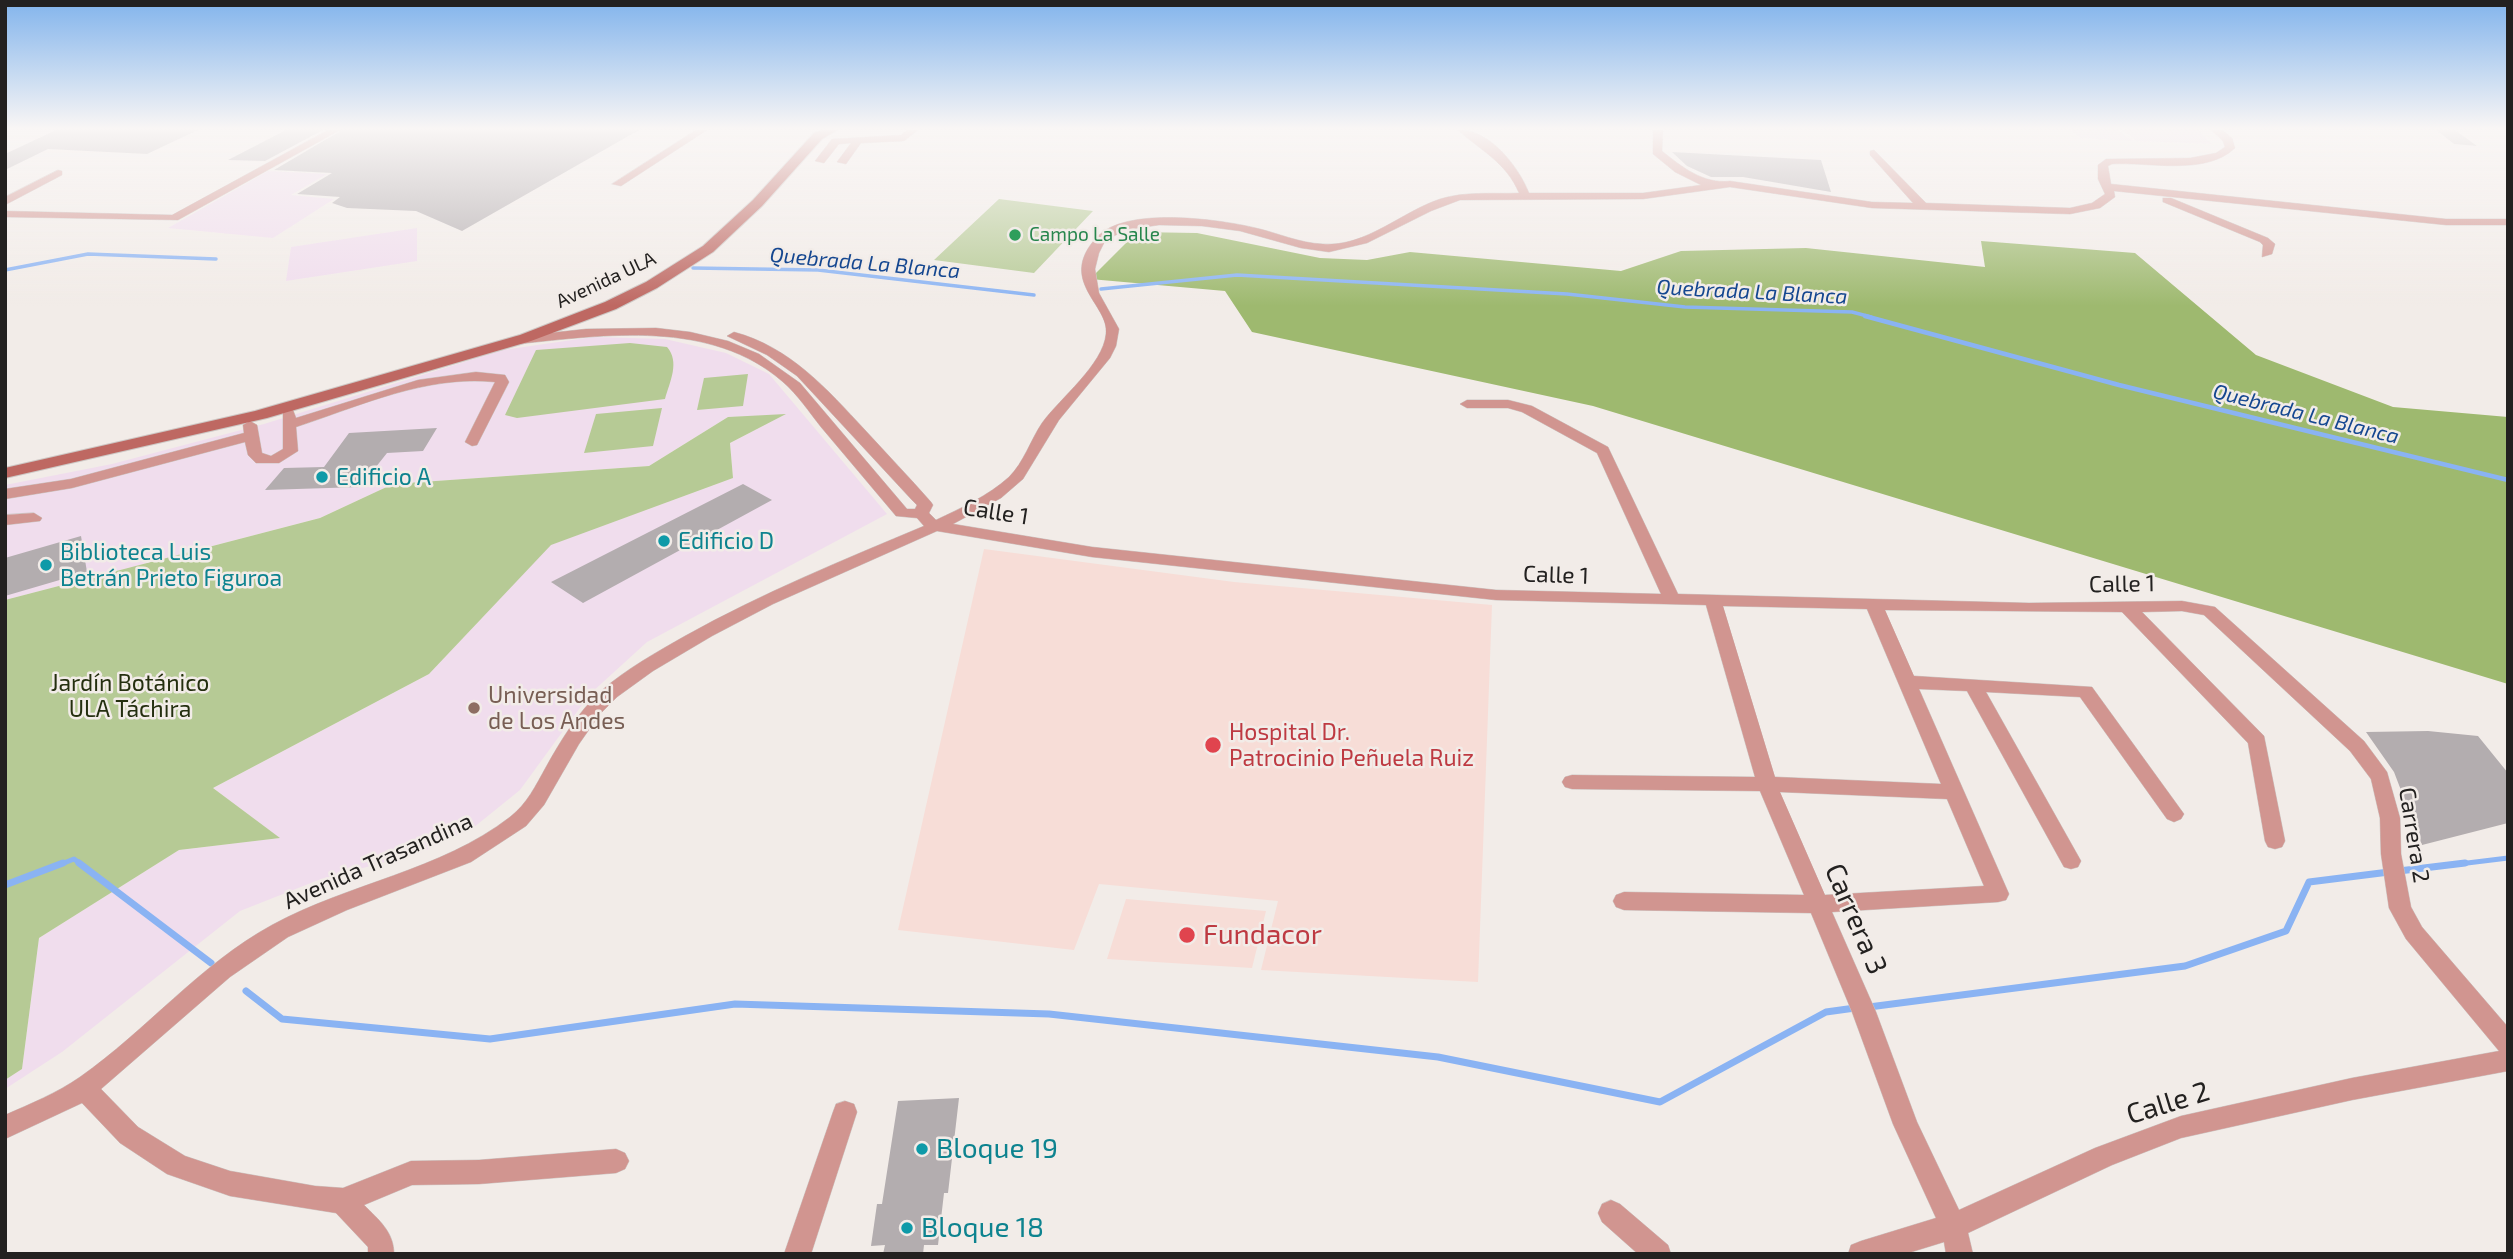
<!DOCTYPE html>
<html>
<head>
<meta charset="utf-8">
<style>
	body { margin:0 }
	#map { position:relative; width:2513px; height:1259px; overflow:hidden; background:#f2ece8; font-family:"Exo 2",sans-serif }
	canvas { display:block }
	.frame { position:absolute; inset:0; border:7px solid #232120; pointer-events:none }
</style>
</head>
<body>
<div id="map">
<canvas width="2513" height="1259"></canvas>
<div class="frame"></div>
</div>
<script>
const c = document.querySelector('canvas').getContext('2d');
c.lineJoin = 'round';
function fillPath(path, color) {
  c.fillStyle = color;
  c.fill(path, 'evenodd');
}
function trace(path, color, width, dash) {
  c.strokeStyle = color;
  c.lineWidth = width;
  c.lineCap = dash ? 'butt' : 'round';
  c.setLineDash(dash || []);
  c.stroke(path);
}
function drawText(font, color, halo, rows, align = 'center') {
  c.font = font + ' "Exo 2",sans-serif';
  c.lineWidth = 5;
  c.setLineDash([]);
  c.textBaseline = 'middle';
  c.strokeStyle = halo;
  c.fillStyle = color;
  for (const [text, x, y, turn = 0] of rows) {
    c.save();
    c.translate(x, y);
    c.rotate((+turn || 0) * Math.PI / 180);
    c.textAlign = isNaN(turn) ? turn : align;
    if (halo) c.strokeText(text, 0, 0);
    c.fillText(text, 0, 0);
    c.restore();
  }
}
fillPath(new Path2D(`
	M 2071,130 L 2118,130 L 2133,141 L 2080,138 Z
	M 2122,130 L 2198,130 L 2212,144 L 2137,141 Z
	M 268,171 L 327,174 L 291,195 L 334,199 L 273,238 L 168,228 Z
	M 417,228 L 417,261 L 286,281 L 291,247 Z
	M 593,337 L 665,339 L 726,353 L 769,374 L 887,514 L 647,642 L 590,694 L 520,790 L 473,828 L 420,853 L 321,879 L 240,911 L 62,1052 L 5,1089 L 5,1080 L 22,1069 L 39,938 L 179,850 L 279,838 L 213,788 L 429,674 L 550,545 L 733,478 L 730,443 L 784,415 L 728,417 L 649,466 L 393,484 L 320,518 L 5,600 L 5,485 L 112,464 L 264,424 L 503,350 Z`), '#f0dded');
fillPath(new Path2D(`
	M 984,549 L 1234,582 L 1492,605 L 1478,982 L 1261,970 L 1278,901 L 1099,884 L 1074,950 L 898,930 Z
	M 1126,899 L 1266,911 L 1252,968 L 1107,959 Z`), '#f7ddd7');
fillPath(new Path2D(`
	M 999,199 L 1093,211 L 1034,273 L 934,260 Z
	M 630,343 L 667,347 C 680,362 670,381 665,399 L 517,418 L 505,415 L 536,350 Z
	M 748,374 L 743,406 L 697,410 L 704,378 Z
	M 662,408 L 653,446 L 584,453 L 596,414 Z
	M 786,414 L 730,443 L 733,478 L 551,545 L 429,674 L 213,788 L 280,838 L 179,850 L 39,938 L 22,1069 L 5,1080 L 5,600 L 320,518 L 393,484 L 649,466 L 728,417 Z`), '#b6ca95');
fillPath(new Path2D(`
	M 1137,232 L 1197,233 L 1320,258 L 1367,260 L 1410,252 L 1621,271 L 1681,251 L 1806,248 L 1985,267 L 1981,241 L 2135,253 L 2256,355 L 2393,407 L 2508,417 L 2508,684 L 1593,406 L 1252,332 L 1225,291 L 1090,279 Z`), '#9eb96f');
trace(new Path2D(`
	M 693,268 L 818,270 L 1034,295
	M 5,270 L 88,254 L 216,259
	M 1101,289 L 1237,275 L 1567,294 L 1685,307 L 1852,312 L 1871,317`), '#8ab3f3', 3.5);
trace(new Path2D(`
	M 1865,316 L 2119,385 L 2508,480`), '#8ab3f3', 4.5);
trace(new Path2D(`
	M 59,865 L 74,859 L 82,865
	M 2451,865 L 2508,858`), '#8ab3f3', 5);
trace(new Path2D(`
	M 79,863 L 211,963
	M 2399,871 L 2465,863
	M 5,885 L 63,863
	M 246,991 L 282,1019 L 490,1039 L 735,1004 L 1049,1014 L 1438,1057 L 1660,1102 L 1826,1012 L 1855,1008
	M 1869,1007 L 2185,966 L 2286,931 L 2309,882 L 2389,872`), '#8ab3f3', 7);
fillPath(new Path2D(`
	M 56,130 L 198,130 L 147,154 L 48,149 L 5,170 L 5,154 Z
	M 286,130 L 323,130 L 265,161 L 228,160 Z
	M 342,130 L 639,130 L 462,231 L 416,211 L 347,208 L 332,203 L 340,197 L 297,194 L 332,173 L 274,170 Z
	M 2436,130 L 2455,130 L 2477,146 L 2454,144 Z
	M 1672,152 L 1821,160 L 1831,192 L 1743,177 L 1711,177 L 1687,166 Z
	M 437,428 L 423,451 L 387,453 L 360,487 L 265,490 L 284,468 L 324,467 L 349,433 Z
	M 743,484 L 772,500 L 583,603 L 551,582 Z
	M 81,536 L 87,572 L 5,596 L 5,558 Z
	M 2428,731 L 2478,736 L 2508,773 L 2508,823 L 2422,845 L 2394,772 L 2366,732 Z
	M 959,1098 L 948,1193 L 944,1193 L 938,1245 L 924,1245 L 923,1254 L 883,1254 L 885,1245 L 871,1246 L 877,1204 L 882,1204 L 898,1101 Z`), '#b3adaf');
const street = new Path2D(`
	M 328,130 L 340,130 L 178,220 L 5,217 L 5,211 L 172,215 Z
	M 696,130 L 707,130 L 621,186 L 612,184 Z
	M 907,130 L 918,130 L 904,141 L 861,143 L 846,164 L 837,162 L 851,143 L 839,144 L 824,163 L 815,161 L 832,139 L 901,135 Z
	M 1458,130 C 1489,128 1519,167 1529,193 L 1643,193 L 1701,185 L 1675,172 L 1653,154 L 1653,130 L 1663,130 L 1662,151 C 1682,167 1703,184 1730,181 L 1872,202 L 1913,203 L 1870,155 L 1870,151 L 1874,150 L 1926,203 L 2070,208 L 2092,203 L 2105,194 L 2098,179 L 2098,165 L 2106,159 L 2190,158 L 2216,153 L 2225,147 L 2223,141 L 2211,130 L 2222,130 L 2232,138 L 2235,148 C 2206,176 2149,162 2112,164 L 2108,166 L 2111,184 L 2446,219 L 2508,219 L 2508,225 L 2446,225 L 2114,191 L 2115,197 L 2100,208 L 2070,214 L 1872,208 L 1730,187 L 1643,199 L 1460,200 L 1431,211 L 1367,243 L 1329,252 L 1301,248 L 1240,231 L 1202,226 L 1159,225 L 1125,230 L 1105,241 L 1099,253 L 1095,269 L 1099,293 L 1119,329 L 1116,346 L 1110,358 L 1059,420 L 1023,479 L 1001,498 L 953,524 L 1092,547 L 1496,590 L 1661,594 L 1597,453 L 1522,412 L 1508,408 L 1467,408 L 1460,404 L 1467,400 L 1508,400 L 1532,406 L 1608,447 L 1678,594 L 2029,603 L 2182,601 L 2215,607 L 2364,741 L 2387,772 L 2400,818 L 2401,854 L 2411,907 L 2422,927 L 2508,1027 L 2508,1071 L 2352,1100 L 2181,1138 L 2112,1165 L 1968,1233 L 1973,1254 L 1946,1254 L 1944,1242 L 1905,1254 L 1848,1254 L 1851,1245 L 1861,1241 L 1936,1218 L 1893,1124 L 1852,1012 L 1811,913 L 1624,910 L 1616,907 L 1613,901 L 1616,895 L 1624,892 L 1804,895 L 1760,791 L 1572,789 L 1565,787 L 1562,782 L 1565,777 L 1572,775 L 1755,777 L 1706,605 L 1496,600 L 1092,557 L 937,531 L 773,604 L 712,636 L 653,671 L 617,697 L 600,714 L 579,744 L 544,805 L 526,826 L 471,862 L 347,910 L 288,937 L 230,977 L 101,1089 L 138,1127 L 185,1156 L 230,1171 L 315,1186 L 343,1188 L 411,1161 L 479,1160 L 616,1149 L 625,1153 L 629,1161 L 625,1169 L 616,1173 L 479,1184 L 412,1185 L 364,1205 C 379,1220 394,1232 394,1254 L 368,1254 L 368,1247 L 336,1213 L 230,1196 L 167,1174 L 120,1143 L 82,1103 L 5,1139 L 5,1115 C 30,1104 57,1093 80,1077 C 147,1030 199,965 272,925 C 349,883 440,871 510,817 C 527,804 536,785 546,767 C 561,740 578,712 601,691 C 626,669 657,652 685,636 C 762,593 843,560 924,526 L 917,518 L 896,516 C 871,486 846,457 821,427 C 809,412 798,395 783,382 C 711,319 605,335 518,344 L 511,340 L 513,337 L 586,329 L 656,328 L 690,332 L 728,341 L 759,354 L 800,383 L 907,509 L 915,509 L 917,505 L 911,499 L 797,376 L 767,355 L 727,336 L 734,332 C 790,347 827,389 865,430 C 887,454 909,477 931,502 L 933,505 L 929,513 L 936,520 C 961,508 988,496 1009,477 C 1024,462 1030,441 1042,423 C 1060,398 1103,365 1106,334 C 1110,305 1056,281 1097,237 C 1125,206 1219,219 1256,228 C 1278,233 1299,243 1323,244 C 1366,247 1401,212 1440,199 C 1465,191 1492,194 1519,193 C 1506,162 1481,151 1458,130 ZM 1723,606 L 1867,609 L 1941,784 L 1775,777 ZM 1885,610 L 2122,612 L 2248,743 L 2265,841 L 2268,847 L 2275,849 L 2282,847 L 2285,841 L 2264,736 L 2142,612 L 2182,611 L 2204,615 L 2350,751 L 2371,779 L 2380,818 L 2381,854 L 2389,908 L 2406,939 L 2499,1051 L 2352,1078 L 2181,1116 L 2095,1148 L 1959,1210 L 1917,1122 L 1876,1012 L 1832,912 L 1998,902 L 2006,900 L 2009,894 L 1919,689 L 1967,691 L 2064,867 L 2071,869 L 2078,867 L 2081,861 L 1986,692 L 2080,697 L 2167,819 L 2174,822 L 2181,819 L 2184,814 L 2092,687 L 1914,676 ZM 1780,792 L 1947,799 L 1984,886 L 1825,895 Z
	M 58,170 L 62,171 L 62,175 L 5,205 L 5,197 Z
	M 2163,198 L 2171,198 L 2268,238 L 2275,244 L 2272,254 L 2262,257 L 2263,245 L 2260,242 L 2163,202 Z
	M 476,372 L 505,375 L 509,382 L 477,445 L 472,446 L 465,442 L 495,382 C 426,375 360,406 296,427 L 298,451 L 279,463 L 256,463 L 248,455 L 245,442 L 72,488 L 5,499 L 5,489 L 71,479 L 244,433 L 243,425 L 250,421 L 257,425 L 262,453 L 271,456 L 283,449 L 283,410 L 293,410 L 296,418 L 418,380 Z
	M 34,513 L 42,518 L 40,521 L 5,525 L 5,515 Z
	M 845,1101 L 854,1104 L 857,1112 L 811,1254 L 784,1254 L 833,1112 L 836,1104 Z
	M 1611,1200 L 1620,1204 L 1668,1245 L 1671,1254 L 1638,1254 L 1602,1222 L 1598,1213 L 1602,1204 Z`);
const secondary = new Path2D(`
	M 822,130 L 837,130 L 822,139 L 762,206 L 713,252 L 657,288 L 616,309 L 531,341 L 267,418 L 5,478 L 5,468 L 255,411 L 520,335 L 605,302 L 646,282 L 703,246 L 753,200 L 814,133 Z`);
trace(street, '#cdc7c4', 1);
trace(secondary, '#cdc7c4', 2);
fillPath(street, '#d19590');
fillPath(secondary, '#be6862');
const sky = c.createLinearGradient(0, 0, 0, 306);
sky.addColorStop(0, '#82b4ec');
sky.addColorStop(0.42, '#f9f6f5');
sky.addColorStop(1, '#f9f6f500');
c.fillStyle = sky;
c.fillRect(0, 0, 2513, 306);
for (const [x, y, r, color] of [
	[1015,235,7,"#2e9e5b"],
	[322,477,7,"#0f9aa8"],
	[664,541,7,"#0f9aa8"],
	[46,565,7,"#0f9aa8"],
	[474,708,7,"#8d6e63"],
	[1213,745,9,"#e0444e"],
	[1187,935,9,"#e0444e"],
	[922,1149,7,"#0f9aa8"],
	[907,1228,7,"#0f9aa8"]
]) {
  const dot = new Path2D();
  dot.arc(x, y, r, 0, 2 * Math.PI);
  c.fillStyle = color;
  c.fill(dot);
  trace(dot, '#f2ece8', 2.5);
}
drawText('19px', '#27864d', '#f2ece8', [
	["Campo La Salle",1029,235]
], 'left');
drawText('19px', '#232120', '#f2ece8', [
	["Avenida ULA",606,280,-25]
]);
drawText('italic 21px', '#154790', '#f2ece8', [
	["Quebrada La Blanca",865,263,5],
	["Quebrada La Blanca",1752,292,3],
	["Quebrada La Blanca",2306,414,14]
]);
drawText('23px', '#0d838f', '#f2ece8', [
	["Edificio A",336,477],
	["Edificio D",678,541],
	["Biblioteca Luis",60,552],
	["Betrán Prieto Figuroa",60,578]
], 'left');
drawText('23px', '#232120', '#f2ece8', [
	["Calle 1",996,512,9],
	["Calle 1",1556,575,2],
	["Calle 1",2122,584,-1],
	["Carrera 2",2414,835,81],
	["Avenida Trasandina",378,861,-24]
]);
drawText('23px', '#242f0f', '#f2ece8', [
	["Jardín Botánico",130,683],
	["ULA Táchira",130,709]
]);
drawText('23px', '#785e54', '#f2ece8', [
	["Universidad",488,695],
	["de Los Andes",488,721]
], 'left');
drawText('23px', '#be3a42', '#f2ece8', [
	["Hospital Dr.",1229,732],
	["Patrocinio Peñuela Ruiz",1229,758]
], 'left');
drawText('28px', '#232120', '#f2ece8', [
	["Carrera 3",1856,919,67],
	["Calle 2",2168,1103,-17]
]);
drawText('28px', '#be3a42', '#f2ece8', [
	["Fundacor",1203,935]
], 'left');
drawText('28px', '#0d838f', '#f2ece8', [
	["Bloque 19",936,1149],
	["Bloque 18",921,1228]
], 'left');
</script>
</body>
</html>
